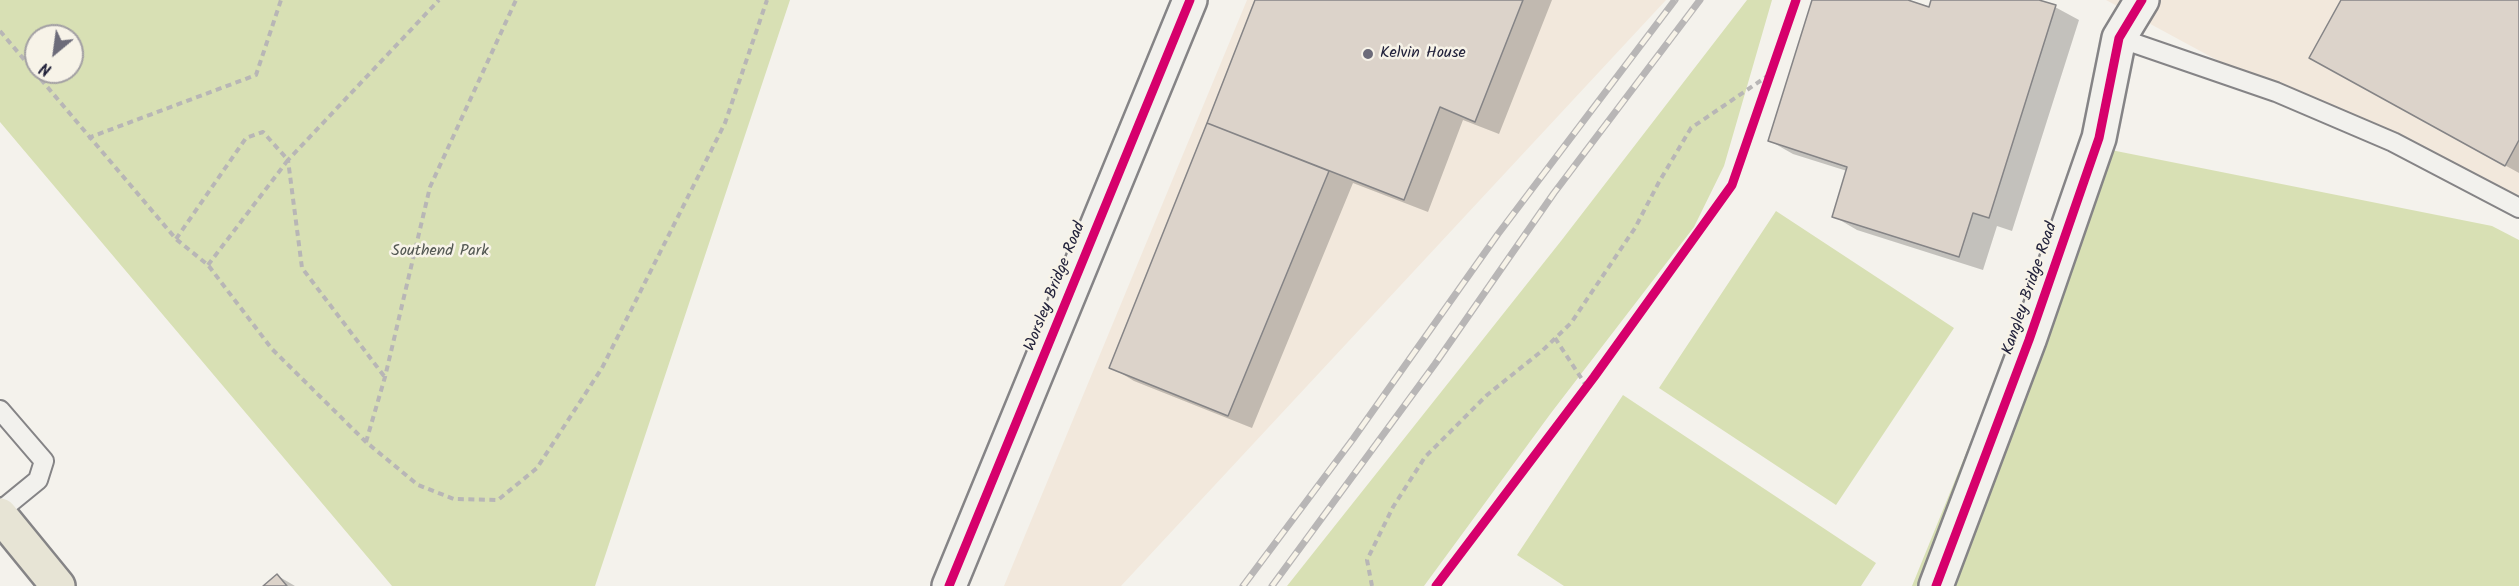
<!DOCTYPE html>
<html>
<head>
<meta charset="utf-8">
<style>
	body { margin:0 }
	#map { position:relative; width:2519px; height:586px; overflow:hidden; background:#f4f2ec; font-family:Kalam,sans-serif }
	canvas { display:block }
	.north { position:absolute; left:24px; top:24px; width:60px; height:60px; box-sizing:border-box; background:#f7f3e8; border:2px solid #a29fa3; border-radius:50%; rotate:209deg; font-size:16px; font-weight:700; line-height:24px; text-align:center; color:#22223b }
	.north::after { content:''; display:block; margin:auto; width:21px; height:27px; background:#6c6b79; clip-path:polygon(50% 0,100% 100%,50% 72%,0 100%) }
</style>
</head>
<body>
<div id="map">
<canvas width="2519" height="586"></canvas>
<div class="north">N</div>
</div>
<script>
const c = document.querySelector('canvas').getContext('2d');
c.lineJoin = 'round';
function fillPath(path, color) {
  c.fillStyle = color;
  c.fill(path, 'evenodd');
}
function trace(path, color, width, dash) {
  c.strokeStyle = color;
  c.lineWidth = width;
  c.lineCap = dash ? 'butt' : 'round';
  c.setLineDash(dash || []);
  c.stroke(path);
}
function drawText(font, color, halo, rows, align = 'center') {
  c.font = font + ' Kalam,sans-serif';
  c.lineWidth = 5;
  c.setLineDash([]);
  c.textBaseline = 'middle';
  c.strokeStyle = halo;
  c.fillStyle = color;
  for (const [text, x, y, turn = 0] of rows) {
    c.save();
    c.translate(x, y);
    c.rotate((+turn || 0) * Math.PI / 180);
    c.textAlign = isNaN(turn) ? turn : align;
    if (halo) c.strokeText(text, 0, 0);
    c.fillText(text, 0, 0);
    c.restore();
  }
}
fillPath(new Path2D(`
	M 1247,0 L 1666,0 L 1121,586 L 1004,586 Z
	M 2106,0 L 2519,0 L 2519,218 L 2276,92 Z`), '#f2e8dc');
fillPath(new Path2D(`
	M 0,0 L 790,0 L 595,586 L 392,586 L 0,122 ZM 36,36 L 72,36 L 72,72 L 36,72 Z
	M 1747,0 L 1772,0 L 1724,166 L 1694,227 L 1551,413 L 1424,586 L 1287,586 L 1561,241 Z
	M 2091,146 L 2492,226 L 2519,240 L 2519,586 L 1912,586 Z
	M 1776,211 L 1954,328 L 1836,505 L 1659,388 Z
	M 1623,395 L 1876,563 L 1861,586 L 1564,586 L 1517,555 Z`), '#d8e0b4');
fillPath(new Path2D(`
	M 1255,0 L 1552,0 L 1499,134 L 1463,120 L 1428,212 L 1353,183 L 1252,428 L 1134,381 L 1111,367 Z
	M 1814,0 L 1903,0 L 1930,9 L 1933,0 L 2034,0 L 2055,7 L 2079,20 L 2012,231 L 1997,226 L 1983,270 L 1857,230 L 1833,216 L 1847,171 L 1793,154 L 1770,141 Z
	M 2343,0 L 2519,0 L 2519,173 L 2335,71 Z
	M 278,576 L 295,586 L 266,586 Z`), '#0003');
const building = new Path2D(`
	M 1255,0 L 1523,0 L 1475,122 L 1440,107 L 1404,200 L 1207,123 Z
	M 1812,0 L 1908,0 L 1929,7 L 1931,0 L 2039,0 L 2056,5 L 1989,218 L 1973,213 L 1959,257 L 1832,217 L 1847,167 L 1768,141 Z
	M 2341,0 L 2519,0 L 2519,140 L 2505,166 L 2309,58 Z
	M 1207,123 L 1329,171 L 1228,416 L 1109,368 Z
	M 277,574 L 287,586 L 263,586 Z`);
fillPath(building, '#dcd3ca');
trace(building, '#858486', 1.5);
const service = new Path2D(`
	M 2119,38 L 2276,92 L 2393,142 L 2519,208
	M 0,410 L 44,461 L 38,480 L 0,511`);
const minor = new Path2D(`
	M 1936,586 L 2029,340 L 2099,138 L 2119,38 L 2142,0`);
const tertiary = new Path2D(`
	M 949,586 L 1190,0`);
const primary = new Path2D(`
	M 0,515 L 58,586`);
trace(service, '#858486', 22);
trace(minor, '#858486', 38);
trace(tertiary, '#858486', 38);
trace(primary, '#858486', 38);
trace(new Path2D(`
	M 0,31 L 176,239 L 208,265 L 272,349 L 366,442 L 418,485 L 454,499 L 498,500 L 537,468 L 602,368 L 725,123 L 767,0
	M 88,138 L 256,75 L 281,0
	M 176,239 L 246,138 L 263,132 L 288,160 L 208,265
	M 1555,338 L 1587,387
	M 384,376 L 302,268 L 288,160 L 439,0
	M 366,442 L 385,377 L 430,187 L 516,0
	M 1372,586 L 1367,560 L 1393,507 L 1425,457 L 1487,395 L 1543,350 L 1571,323 L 1635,228 L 1659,182 L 1691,128 L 1769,75`), '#b8b6b6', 4, [6, 4.5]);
trace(service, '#f2f1ed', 18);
trace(minor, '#f2f1ed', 33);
trace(tertiary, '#f2f1ed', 33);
trace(primary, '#e7e4d5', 33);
const rail = new Path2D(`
	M 1243,586 L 1353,439 L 1498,234 L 1675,0
	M 1272,586 L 1435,364 L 1554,193 L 1700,0`);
trace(rail, '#b8b6b6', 7);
trace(rail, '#f7f3e8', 4.5, [14]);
trace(new Path2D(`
	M 949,586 L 1190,0
	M 1436,586 L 1594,377 L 1732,185 L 1796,0
	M 1936,586 L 2029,340 L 2099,138 L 2119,38 L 2142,0`), '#d6006c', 9);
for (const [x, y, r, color] of [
	[1368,54,6,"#6c6b79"]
]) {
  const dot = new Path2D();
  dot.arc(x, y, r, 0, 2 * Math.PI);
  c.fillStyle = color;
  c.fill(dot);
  trace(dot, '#f7f3e8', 2);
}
drawText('16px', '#22223b', '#f7f3e8', [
	["Kelvin House",1380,54]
], 'left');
drawText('16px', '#525752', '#f7f3e8', [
	["Southend Park",440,252]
]);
drawText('16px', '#22223b', '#f7f3e8', [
	["Worsley Bridge Road",1056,287,-68],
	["Kangley Bridge Road",2031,289,-71]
]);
</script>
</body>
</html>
